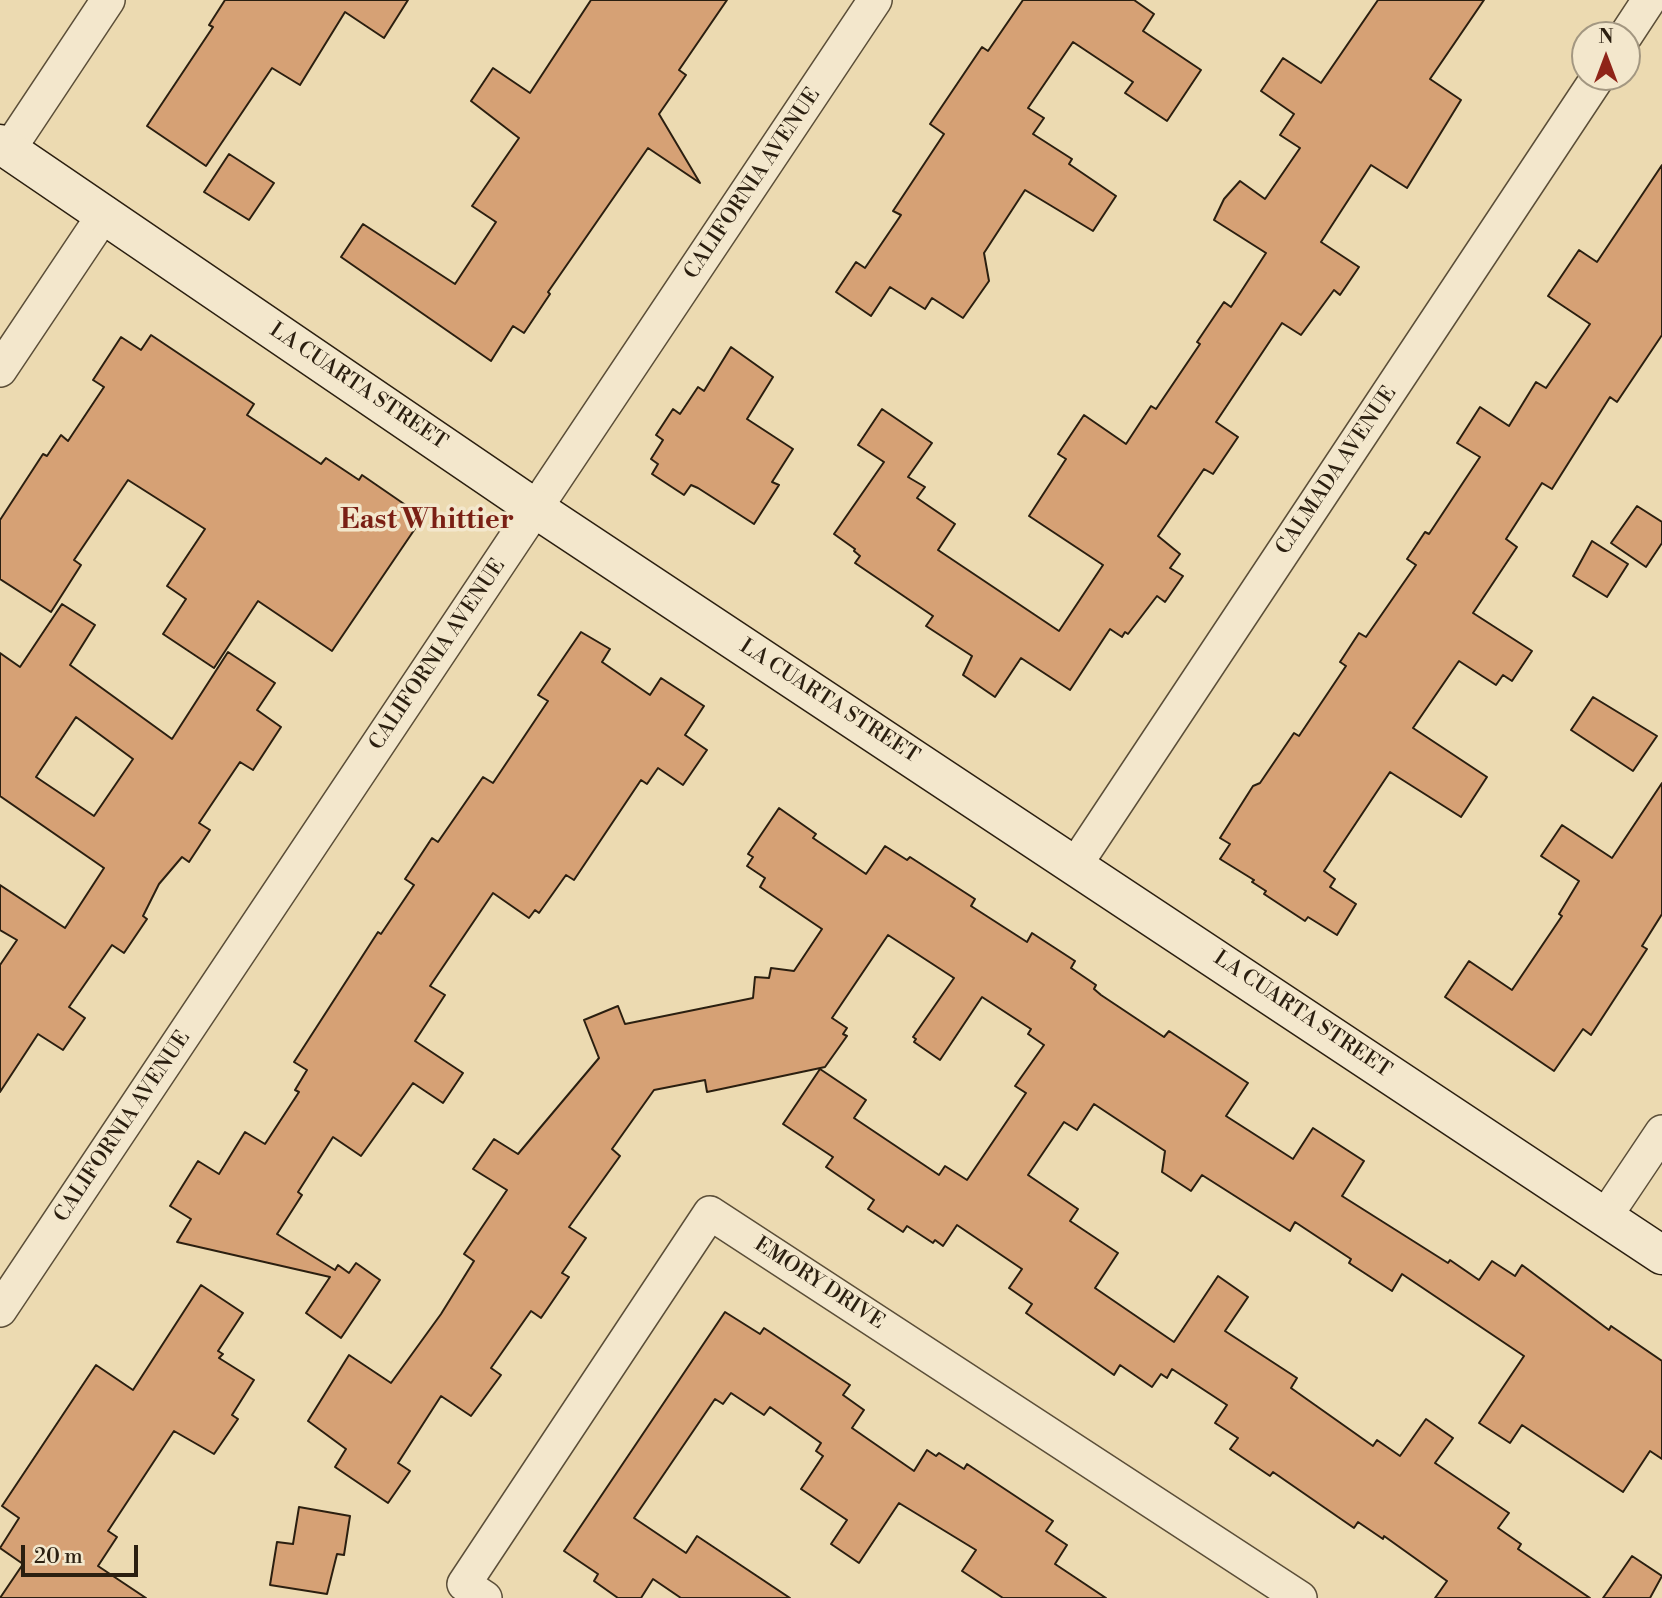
<!DOCTYPE html>
<html>
<head>
<meta charset="utf-8">
<style>
	body { margin:0 }
	#map { position:relative; width:1662px; height:1598px; overflow:hidden; background:#ecdab1; font-family:"Libre Bodoni",serif }
	canvas { display:block }
	.north { position:absolute; left:1571px; top:21px; width:70px; height:70px; box-sizing:border-box; background:#f3e7cc; border:2px solid #a39781; border-radius:50%; rotate:0deg; font-size:19px; font-weight:700; line-height:28px; text-align:center; color:#2b1f10 }
	.north::after { content:''; display:block; margin:auto; width:24px; height:32px; background:#8f2418; clip-path:polygon(50% 0,100% 100%,50% 72%,0 100%) }
	.scale { position:absolute; left:21px; top:1545px; width:117px; height:32px; box-sizing:border-box; border:4px solid #2b1f10; border-top:0; padding-left:9px; font-size:21px; line-height:24px; white-space:nowrap; color:#2b1f10; -webkit-text-stroke:5px #f3e7cc; paint-order:stroke }
</style>
</head>
<body>
<div id="map">
<canvas width="1662" height="1598"></canvas>
<div class="north">N</div>
<div class="scale">20 m</div>
</div>
<script>
const c = document.querySelector('canvas').getContext('2d');
c.lineJoin = 'round';
function fillPath(path, color) {
  c.fillStyle = color;
  c.fill(path, 'evenodd');
}
function trace(path, color, width, dash) {
  c.strokeStyle = color;
  c.lineWidth = width;
  c.lineCap = dash ? 'butt' : 'round';
  c.setLineDash(dash || []);
  c.stroke(path);
}
function drawText(font, color, halo, rows, align = 'center') {
  c.font = font + ' "Libre Bodoni",serif';
  c.lineWidth = 7;
  c.setLineDash([]);
  c.textBaseline = 'middle';
  c.strokeStyle = halo;
  c.fillStyle = color;
  for (const [text, x, y, turn = 0] of rows) {
    c.save();
    c.translate(x, y);
    c.rotate((+turn || 0) * Math.PI / 180);
    c.textAlign = isNaN(turn) ? turn : align;
    if (halo) c.strokeText(text, 0, 0);
    c.fillText(text, 0, 0);
    c.restore();
  }
}
const building = new Path2D(`
	M 225,0 L 408,0 L 384,38 L 345,12 L 300,85 L 272,68 L 206,166 L 147,126 L 213,27 L 209,25 Z
	M 591,0 L 727,0 L 679,70 L 686,75 L 659,114 L 700,183 L 648,148 L 548,292 L 550,294 L 524,333 L 513,326 L 491,361 L 341,257 L 363,224 L 455,284 L 496,222 L 472,206 L 519,138 L 471,101 L 493,68 L 530,93 Z
	M 1023,0 L 1134,0 L 1154,14 L 1143,31 L 1201,70 L 1167,121 L 1125,93 L 1133,82 L 1073,42 L 1028,108 L 1044,118 L 1033,134 L 1072,159 L 1069,164 L 1116,196 L 1093,231 L 1025,190 L 984,253 L 989,281 L 963,318 L 932,298 L 925,309 L 890,287 L 871,316 L 836,292 L 856,262 L 865,268 L 901,215 L 893,211 L 944,134 L 930,124 L 982,47 L 988,51 Z
	M 1378,0 L 1484,0 L 1430,79 L 1461,100 L 1407,188 L 1371,165 L 1321,242 L 1359,267 L 1340,295 L 1334,290 L 1301,335 L 1282,323 L 1216,422 L 1238,437 L 1213,474 L 1204,469 L 1158,536 L 1180,554 L 1170,568 L 1183,576 L 1165,602 L 1157,596 L 1128,634 L 1125,632 L 1122,637 L 1110,629 L 1070,690 L 1021,658 L 995,697 L 963,675 L 972,656 L 926,626 L 933,616 L 855,563 L 860,556 L 854,551 L 855,549 L 834,534 L 884,462 L 858,445 L 882,409 L 932,443 L 908,477 L 925,487 L 917,498 L 955,524 L 938,550 L 1059,631 L 1103,565 L 1029,516 L 1066,459 L 1058,454 L 1084,415 L 1126,444 L 1151,406 L 1156,409 L 1200,344 L 1197,342 L 1224,302 L 1231,307 L 1266,253 L 1214,220 L 1224,199 L 1240,181 L 1265,199 L 1300,148 L 1280,135 L 1294,114 L 1261,91 L 1283,58 L 1321,83 Z
	M 229,154 L 274,183 L 249,220 L 204,192 Z
	M 1662,165 L 1662,335 L 1617,402 L 1610,397 L 1552,489 L 1542,483 L 1506,539 L 1517,547 L 1473,613 L 1532,651 L 1512,681 L 1503,675 L 1496,685 L 1459,661 L 1413,728 L 1487,777 L 1461,817 L 1390,772 L 1324,871 L 1335,879 L 1330,887 L 1356,904 L 1337,935 L 1308,917 L 1305,921 L 1264,894 L 1266,891 L 1252,882 L 1254,880 L 1220,859 L 1230,844 L 1220,838 L 1253,786 L 1260,783 L 1294,733 L 1299,736 L 1346,666 L 1340,662 L 1359,633 L 1366,637 L 1416,565 L 1407,559 L 1425,532 L 1429,534 L 1480,457 L 1457,443 L 1480,407 L 1509,426 L 1536,382 L 1546,388 L 1590,324 L 1548,296 L 1579,250 L 1597,262 Z
	M 151,335 L 254,404 L 247,415 L 321,464 L 326,458 L 359,480 L 362,475 L 423,517 L 332,651 L 258,601 L 214,668 L 163,634 L 186,599 L 167,586 L 205,529 L 128,480 L 74,560 L 81,565 L 51,612 L 0,579 L 0,520 L 43,454 L 47,456 L 61,435 L 68,441 L 104,387 L 93,380 L 121,337 L 141,350 Z
	M 731,347 L 773,377 L 747,419 L 793,449 L 772,482 L 779,485 L 754,524 L 698,488 L 691,485 L 684,495 L 652,474 L 658,464 L 651,459 L 663,440 L 656,435 L 673,409 L 680,414 L 698,387 L 704,391 Z
	M 1637,506 L 1662,522 L 1662,543 L 1646,567 L 1611,543 Z
	M 1592,541 L 1628,564 L 1607,597 L 1573,576 Z
	M 62,604 L 95,625 L 70,665 L 172,739 L 228,652 L 275,683 L 257,710 L 281,727 L 253,770 L 240,762 L 199,823 L 210,830 L 189,862 L 182,857 L 159,884 L 143,916 L 147,919 L 124,953 L 112,945 L 69,1007 L 85,1018 L 63,1050 L 38,1034 L 0,1092 L 0,965 L 17,940 L 0,930 L 0,885 L 65,928 L 104,868 L 0,796 L 0,653 L 20,667 ZM 76,717 L 133,759 L 94,816 L 36,777 Z
	M 581,632 L 610,649 L 602,662 L 650,695 L 661,678 L 704,706 L 685,735 L 707,750 L 683,785 L 658,768 L 647,784 L 641,780 L 574,880 L 566,875 L 539,913 L 535,910 L 529,918 L 493,893 L 430,986 L 445,995 L 415,1041 L 463,1073 L 443,1103 L 413,1083 L 361,1156 L 333,1137 L 298,1192 L 302,1195 L 277,1234 L 335,1270 L 338,1265 L 349,1273 L 356,1263 L 380,1280 L 341,1338 L 306,1313 L 330,1277 L 177,1242 L 191,1219 L 170,1206 L 198,1161 L 219,1174 L 245,1132 L 265,1144 L 299,1092 L 295,1090 L 307,1070 L 294,1062 L 378,932 L 381,934 L 414,885 L 405,879 L 432,838 L 438,842 L 483,777 L 493,783 L 548,701 L 538,695 Z
	M 1593,697 L 1657,736 L 1633,771 L 1571,730 Z
	M 1662,783 L 1662,914 L 1642,946 L 1647,949 L 1591,1035 L 1583,1029 L 1554,1071 L 1445,997 L 1469,961 L 1512,990 L 1562,916 L 1559,914 L 1579,881 L 1541,856 L 1562,825 L 1612,858 Z
	M 779,808 L 816,834 L 813,838 L 866,874 L 885,846 L 907,860 L 910,857 L 975,899 L 971,906 L 1027,942 L 1032,933 L 1075,961 L 1071,968 L 1096,985 L 1094,989 L 1101,995 L 1164,1037 L 1169,1031 L 1248,1083 L 1226,1116 L 1293,1159 L 1313,1128 L 1364,1161 L 1342,1196 L 1448,1263 L 1450,1260 L 1479,1280 L 1492,1261 L 1515,1276 L 1522,1265 L 1609,1330 L 1611,1326 L 1662,1361 L 1662,1459 L 1650,1451 L 1623,1492 L 1522,1425 L 1510,1443 L 1479,1423 L 1524,1356 L 1402,1274 L 1392,1291 L 1349,1263 L 1351,1259 L 1295,1222 L 1290,1231 L 1202,1175 L 1191,1191 L 1162,1172 L 1165,1151 L 1094,1104 L 1077,1130 L 1064,1122 L 1028,1175 L 1078,1209 L 1070,1221 L 1118,1253 L 1095,1288 L 1174,1342 L 1218,1276 L 1248,1297 L 1225,1331 L 1297,1378 L 1291,1388 L 1373,1446 L 1377,1440 L 1400,1456 L 1426,1419 L 1453,1438 L 1435,1463 L 1509,1513 L 1498,1528 L 1521,1544 L 1518,1549 L 1590,1598 L 1435,1598 L 1447,1581 L 1384,1536 L 1383,1539 L 1358,1522 L 1354,1528 L 1273,1472 L 1270,1476 L 1230,1449 L 1238,1438 L 1215,1423 L 1227,1405 L 1172,1369 L 1167,1378 L 1161,1374 L 1152,1387 L 1120,1365 L 1114,1375 L 1026,1313 L 1032,1304 L 1009,1288 L 1022,1269 L 957,1225 L 943,1246 L 935,1240 L 933,1243 L 907,1226 L 903,1232 L 868,1209 L 874,1200 L 826,1167 L 833,1157 L 783,1124 L 820,1069 L 866,1100 L 854,1118 L 939,1175 L 945,1166 L 967,1180 L 1026,1093 L 1015,1086 L 1044,1045 L 1028,1034 L 1031,1029 L 982,997 L 940,1060 L 914,1042 L 916,1039 L 913,1037 L 954,978 L 888,935 L 832,1018 L 847,1028 L 843,1034 L 847,1036 L 825,1067 L 707,1092 L 705,1080 L 654,1090 L 612,1149 L 620,1156 L 569,1227 L 586,1238 L 562,1273 L 569,1277 L 541,1318 L 531,1311 L 491,1368 L 501,1375 L 471,1416 L 441,1396 L 398,1463 L 410,1471 L 388,1503 L 335,1467 L 346,1449 L 308,1421 L 349,1355 L 391,1383 L 441,1314 L 474,1261 L 464,1254 L 507,1190 L 473,1169 L 494,1139 L 518,1154 L 599,1058 L 584,1020 L 618,1006 L 625,1024 L 753,998 L 755,977 L 769,978 L 771,968 L 794,971 L 822,929 L 760,887 L 765,878 L 747,866 L 753,857 L 748,854 Z
	M 201,1285 L 243,1313 L 218,1351 L 223,1354 L 219,1358 L 254,1380 L 232,1415 L 238,1419 L 214,1454 L 174,1431 L 108,1531 L 117,1537 L 98,1566 L 146,1598 L 0,1598 L 23,1564 L 0,1548 L 19,1518 L 2,1506 L 96,1365 L 133,1390 Z
	M 725,1312 L 760,1334 L 764,1328 L 850,1385 L 843,1395 L 864,1410 L 852,1428 L 914,1471 L 927,1450 L 936,1456 L 939,1453 L 964,1469 L 967,1464 L 1053,1521 L 1046,1531 L 1067,1545 L 1055,1564 L 1106,1598 L 1003,1598 L 962,1571 L 976,1550 L 899,1503 L 859,1563 L 831,1544 L 847,1520 L 801,1489 L 823,1456 L 816,1451 L 821,1443 L 770,1407 L 764,1415 L 731,1393 L 723,1404 L 715,1399 L 634,1518 L 686,1553 L 697,1536 L 790,1598 L 681,1598 L 653,1579 L 641,1598 L 618,1598 L 594,1581 L 598,1574 L 564,1551 Z
	M 299,1507 L 350,1516 L 344,1555 L 337,1554 L 327,1594 L 270,1585 L 277,1542 L 293,1544 Z
	M 1632,1556 L 1662,1576 L 1650,1598 L 1603,1598 Z`);
fillPath(building, '#d6a175');
trace(building, '#2b1f10', 2);
const street = new Path2D(`
	M 1626,35 L 1649,0
	M 9,149 L 108,0
	M 0,370 L 105,213
	M 1076,864 L 1598,77
	M 1605,1217 L 1662,1132
	M 0,1310 L 875,0
	M 485,1598 L 464,1584 L 710,1213 L 1300,1598`);
const secondary = new Path2D(`
	M 0,144 L 536,509 L 1662,1255`);
trace(street, '#5b4e38', 36);
trace(secondary, '#2b1f10', 41);
trace(street, '#f3e7cc', 33);
trace(secondary, '#f3e7cc', 38);
drawText('21px', '#2b1f10', '#f3e7cc', [
	["CALIFORNIA AVENUE",753,184,-56],
	["LA CUARTA STREET",358,387,34],
	["CALMADA AVENUE",1337,471,-56],
	["CALIFORNIA AVENUE",438,655,-56],
	["LA CUARTA STREET",829,702,33],
	["LA CUARTA STREET",1302,1015,34],
	["CALIFORNIA AVENUE",123,1127,-56],
	["EMORY DRIVE",819,1284,33]
]);
drawText('bold 28px', '#7a1f14', '#f3e7cc', [
	["East Whittier",427,521]
]);
</script>
</body>
</html>
